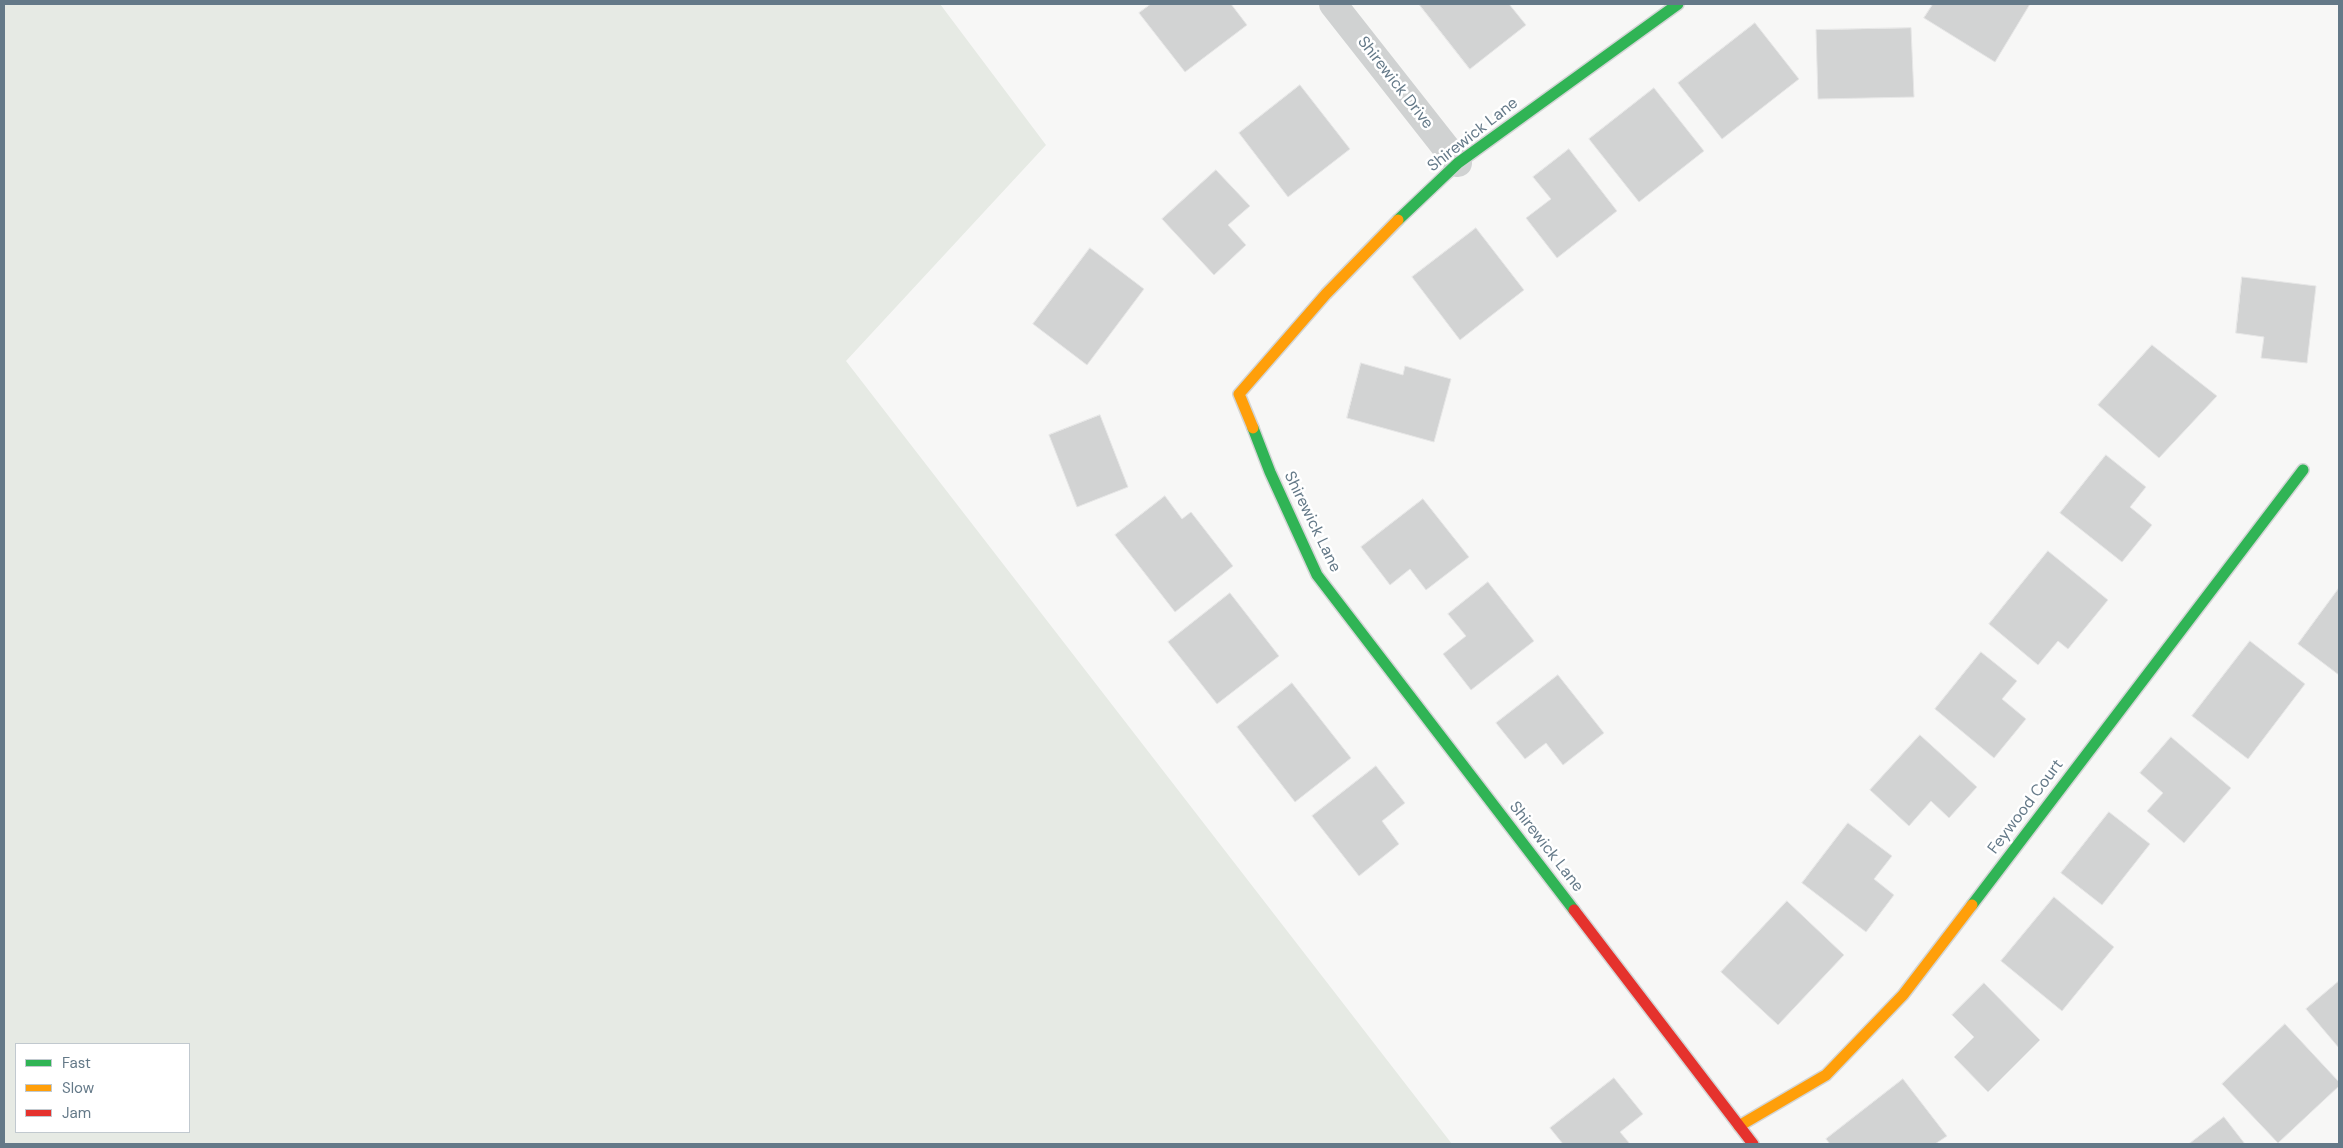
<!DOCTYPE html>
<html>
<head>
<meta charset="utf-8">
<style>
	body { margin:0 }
	#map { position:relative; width:2343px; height:1148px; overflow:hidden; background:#f7f7f6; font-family:"DM Sans",sans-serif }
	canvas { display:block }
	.frame { position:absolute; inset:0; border:5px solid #647988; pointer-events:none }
	.legend { position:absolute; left:15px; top:1043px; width:175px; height:90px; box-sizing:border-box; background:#fff; border:1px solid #c1c9cf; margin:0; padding:6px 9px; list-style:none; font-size:15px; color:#647988 }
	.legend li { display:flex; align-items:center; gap:10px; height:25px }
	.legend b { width:25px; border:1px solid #c1c9cf }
</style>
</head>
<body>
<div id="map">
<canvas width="2343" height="1148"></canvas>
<div class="frame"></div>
<ul class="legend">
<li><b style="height:6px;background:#30b455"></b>Fast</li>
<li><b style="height:6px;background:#ff9f0a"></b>Slow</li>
<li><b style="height:6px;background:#e5322d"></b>Jam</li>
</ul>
</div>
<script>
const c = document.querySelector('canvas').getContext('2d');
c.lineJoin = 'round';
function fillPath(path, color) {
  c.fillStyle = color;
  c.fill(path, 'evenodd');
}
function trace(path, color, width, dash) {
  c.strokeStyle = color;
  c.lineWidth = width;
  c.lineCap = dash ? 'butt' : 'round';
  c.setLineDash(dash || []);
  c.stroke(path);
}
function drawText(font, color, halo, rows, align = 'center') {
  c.font = font + ' "DM Sans",sans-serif';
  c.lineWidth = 5;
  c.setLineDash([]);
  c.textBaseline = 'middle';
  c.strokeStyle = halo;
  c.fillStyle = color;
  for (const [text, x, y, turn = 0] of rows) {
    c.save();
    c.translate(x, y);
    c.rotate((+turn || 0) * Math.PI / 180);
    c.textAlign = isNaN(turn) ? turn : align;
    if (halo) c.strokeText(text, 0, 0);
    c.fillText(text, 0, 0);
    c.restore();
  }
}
fillPath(new Path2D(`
	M 4,4 L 940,4 L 1046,145 L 846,361 L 1452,1144 L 4,1144 ZM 16,1044 L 189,1044 L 189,1132 L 16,1132 Z`), '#e6eae4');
const building = new Path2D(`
	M 1151,4 L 1231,4 L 1247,25 L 1185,72 L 1139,13 Z
	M 1419,4 L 1509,4 L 1526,25 L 1470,69 Z
	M 1933,4 L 2030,4 L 1995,62 L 1924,18 Z
	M 1755,23 L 1799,79 L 1722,139 L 1678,83 Z
	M 1911,28 L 1914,97 L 1818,99 L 1816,30 Z
	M 1300,85 L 1350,149 L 1288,197 L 1239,133 Z
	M 1654,88 L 1704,151 L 1639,202 L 1589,139 Z
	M 1569,149 L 1617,211 L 1557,258 L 1526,218 L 1551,199 L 1533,177 Z
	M 1216,170 L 1250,206 L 1228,225 L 1246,245 L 1214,275 L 1162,219 Z
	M 1476,228 L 1524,290 L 1460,340 L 1412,277 Z
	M 1090,248 L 1144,289 L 1087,365 L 1033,324 Z
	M 2242,277 L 2316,286 L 2307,363 L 2261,358 L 2264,337 L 2236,333 Z
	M 2152,345 L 2217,396 L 2159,458 L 2098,405 Z
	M 1361,363 L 1403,375 L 1405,366 L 1451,379 L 1434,442 L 1347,418 Z
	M 1100,415 L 1128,487 L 1077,507 L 1049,435 Z
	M 2106,455 L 2146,487 L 2130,507 L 2152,525 L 2122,562 L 2060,513 Z
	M 1165,496 L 1182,519 L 1191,512 L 1233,566 L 1175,612 L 1115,535 Z
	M 1423,499 L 1469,557 L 1426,590 L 1410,569 L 1390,585 L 1361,547 Z
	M 2048,551 L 2108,600 L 2068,649 L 2058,641 L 2038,665 L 1989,624 Z
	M 1488,582 L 1534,641 L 1471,690 L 1443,654 L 1466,636 L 1448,614 Z
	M 2339,588 L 2339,675 L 2298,644 Z
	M 1230,593 L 1279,656 L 1217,704 L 1168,642 Z
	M 2250,641 L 2305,684 L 2248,759 L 2192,716 Z
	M 1981,652 L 2017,681 L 2002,699 L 2026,719 L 1994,758 L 1935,709 Z
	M 1558,675 L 1604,733 L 1563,765 L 1546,743 L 1525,759 L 1496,723 Z
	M 1292,683 L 1351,758 L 1295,802 L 1237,727 Z
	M 1920,735 L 1977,787 L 1949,818 L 1931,801 L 1909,826 L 1870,790 Z
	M 2171,737 L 2231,788 L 2184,843 L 2147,811 L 2163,793 L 2140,773 Z
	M 1376,766 L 1405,803 L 1382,821 L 1399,844 L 1359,876 L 1312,816 Z
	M 2109,812 L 2150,844 L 2102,905 L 2061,873 Z
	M 1848,823 L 1892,856 L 1874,879 L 1894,895 L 1866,932 L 1802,883 Z
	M 2054,897 L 2114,947 L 2062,1011 L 2001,961 Z
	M 1787,901 L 1844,955 L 1778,1025 L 1721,972 Z
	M 2339,981 L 2339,1048 L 2306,1009 Z
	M 1984,983 L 2040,1040 L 1988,1092 L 1954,1057 L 1974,1037 L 1952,1015 Z
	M 2285,1024 L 2339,1082 L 2339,1086 L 2278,1143 L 2222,1084 Z
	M 1614,1078 L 1643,1114 L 1620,1132 L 1630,1144 L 1563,1144 L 1550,1128 Z
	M 1903,1079 L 1947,1136 L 1935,1144 L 1830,1144 L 1826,1139 Z
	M 2224,1117 L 2245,1144 L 2189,1144 Z`);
fillPath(building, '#d2d3d3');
trace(building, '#e6e6e6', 1);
const fast = new Path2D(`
	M 1398,220 L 1458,163 L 1678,4
	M 1253,428 L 1270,472 L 1317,575 L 1574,910
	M 1972,905 L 2303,470`);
const slow = new Path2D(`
	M 1253,428 L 1239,394 L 1326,294 L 1398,220
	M 1739,1126 L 1826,1075 L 1903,995 L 1972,905`);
const jam = new Path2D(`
	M 1574,910 L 1753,1144`);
trace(fast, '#d3d5d5', 14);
trace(slow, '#d3d5d5', 14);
trace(jam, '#d3d5d5', 14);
trace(new Path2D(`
	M 1333,4 L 1458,163`), '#d0d2d2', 28);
trace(fast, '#30b455', 11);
trace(slow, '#ff9f0a', 11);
trace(jam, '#e5322d', 11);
drawText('16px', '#647988', '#fff', [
	["Shirewick Drive",1395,83,52],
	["Shirewick Lane",1473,135,-38],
	["Shirewick Lane",1312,522,64],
	["Feywood Court",2026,807,-53],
	["Shirewick Lane",1546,847,52]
]);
</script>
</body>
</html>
